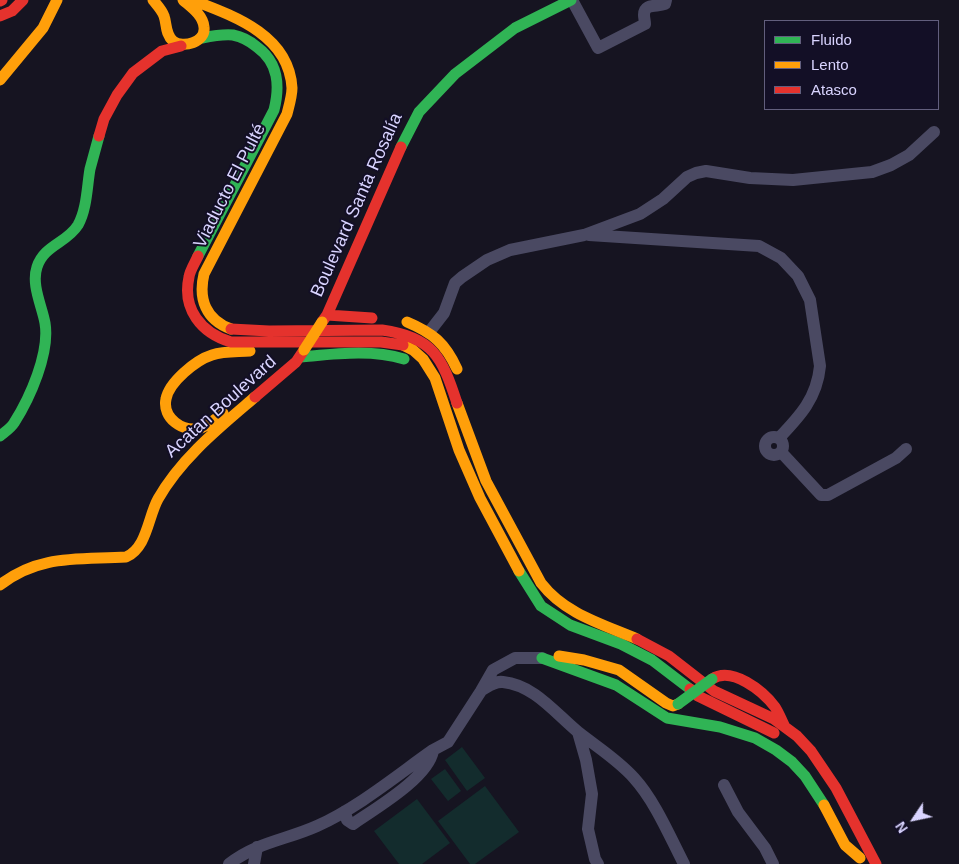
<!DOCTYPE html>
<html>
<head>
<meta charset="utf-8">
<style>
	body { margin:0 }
	#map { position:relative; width:959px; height:864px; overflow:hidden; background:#161421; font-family:Helvetica,sans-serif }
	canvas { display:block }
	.legend { position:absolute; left:764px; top:20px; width:175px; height:90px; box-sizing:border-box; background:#130f26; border:1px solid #625e7d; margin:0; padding:6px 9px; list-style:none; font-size:15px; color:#d9d4ff }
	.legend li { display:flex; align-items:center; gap:10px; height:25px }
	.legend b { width:25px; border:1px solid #625e7d }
	.north { position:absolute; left:889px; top:794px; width:50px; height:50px; -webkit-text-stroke:4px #130f26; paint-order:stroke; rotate:236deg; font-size:14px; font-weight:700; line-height:20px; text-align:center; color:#d9d4ff }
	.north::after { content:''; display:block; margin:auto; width:18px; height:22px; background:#d9d4ff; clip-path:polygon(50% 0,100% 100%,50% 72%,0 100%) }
</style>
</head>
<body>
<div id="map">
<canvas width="959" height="864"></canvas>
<ul class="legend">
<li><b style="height:6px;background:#30b455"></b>Fluido</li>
<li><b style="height:6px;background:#ff9f0a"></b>Lento</li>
<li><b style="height:6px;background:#e5322d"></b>Atasco</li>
</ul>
<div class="north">N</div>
</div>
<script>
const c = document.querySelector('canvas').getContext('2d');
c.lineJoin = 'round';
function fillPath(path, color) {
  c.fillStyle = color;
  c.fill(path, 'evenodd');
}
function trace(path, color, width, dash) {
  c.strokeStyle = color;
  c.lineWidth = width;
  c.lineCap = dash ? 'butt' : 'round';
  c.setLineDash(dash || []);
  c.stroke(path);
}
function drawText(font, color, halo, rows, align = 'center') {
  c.font = font + ' Helvetica,sans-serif';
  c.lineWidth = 4;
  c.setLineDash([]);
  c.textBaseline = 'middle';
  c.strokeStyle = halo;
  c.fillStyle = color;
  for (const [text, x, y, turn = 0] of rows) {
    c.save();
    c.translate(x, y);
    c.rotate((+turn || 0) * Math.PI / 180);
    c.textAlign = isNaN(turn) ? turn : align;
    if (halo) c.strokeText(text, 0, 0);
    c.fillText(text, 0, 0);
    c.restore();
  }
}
fillPath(new Path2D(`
	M 462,747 L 485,778 L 467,791 L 445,760 Z
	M 445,769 L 461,791 L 448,801 L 431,779 Z
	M 485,786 L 519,832 L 475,864 L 470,864 L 438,821 Z
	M 417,799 L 450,843 L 422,864 L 399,864 L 374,831 Z`), '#132c2d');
trace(new Path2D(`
	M 572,0 L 598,48 L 645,24 C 645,21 644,18 644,15 C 644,3 657,7 665,4 L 666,0
	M 589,235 L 759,246 L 781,258 L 798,276 L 810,300 L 820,366 C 817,398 800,416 779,438
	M 430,331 L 444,313 L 455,283 L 462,277 L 487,260 L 510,250 L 584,235 L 640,214 L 663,199 L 687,177 L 696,173 L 706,171 L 750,178 L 793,180 L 872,172 L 891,165 L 909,155 L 934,132
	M765 446a9 9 0 1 1 18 0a9 9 0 1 1-18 0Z
	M 781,452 L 821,495 L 828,495 L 896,458 L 906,449
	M 482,690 C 489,686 494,681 503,682 C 534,685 555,713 578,732 C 597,747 618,760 634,778 C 655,801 670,837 684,864
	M 578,732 L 586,760 L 592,794 L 588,829 L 595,859 L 598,864
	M 724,785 L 738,812 L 765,848 L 773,864
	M 345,811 L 347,820 L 353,824 C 376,808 428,778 433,751
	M 229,864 C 257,842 286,840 317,826 C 359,807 396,776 433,750 L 448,742 L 481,691 L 493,670 L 515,658 L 542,658
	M 254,864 L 257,847`), '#4a4962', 12);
trace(new Path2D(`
	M 401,147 L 419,112 L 455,74 L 515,28 L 571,0
	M 198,256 L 274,110 C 280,86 279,63 257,47 C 250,41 243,37 233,35 C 223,34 212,36 202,38
	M 301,357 C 335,354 371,349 404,359
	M 0,436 C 5,432 11,428 14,423 C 30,398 50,353 45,323 C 42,306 31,285 37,267 C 44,245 67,243 78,225 C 87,209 87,186 90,169 C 93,158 96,147 99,136
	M 519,571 L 541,606 L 570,625 L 621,644 L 652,660 L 690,689
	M 542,658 L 616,685 L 667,718 L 720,727 L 755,738 L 776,750 L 792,762 L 805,776 L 824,805`), '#30b455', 11);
trace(new Path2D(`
	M 153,0 C 157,5 162,10 164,16 C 167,24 165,34 173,41 C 183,49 206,42 204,27 C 203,15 191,7 183,0
	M 192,0 C 234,16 289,35 292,88 C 292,96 289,106 287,114 L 204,274 C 198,299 206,320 231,329
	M 0,80 L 43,28 L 57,0
	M 407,322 C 433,333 445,343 457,369
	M 403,345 L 413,350 L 423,359 L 435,378 L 459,450 L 480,498 L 519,571
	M 457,403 L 486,481 L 541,583 C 565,614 602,624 637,639
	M 223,413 C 216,419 209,425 201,428 C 183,433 162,418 166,399 C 169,382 196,360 212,355 C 224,351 237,352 250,351
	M 0,585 C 39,554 79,560 126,557 C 147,548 148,517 158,499 C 181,458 220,427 255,397
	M 559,656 L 584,660 L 619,670 L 666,703 L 673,706 L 678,704
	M 824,805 L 845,845 L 860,858`), '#ff9f0a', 11);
trace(new Path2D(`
	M 0,1 L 2,0
	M 0,16 L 12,11 L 23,0
	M 99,136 L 104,119 L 117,95 L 133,73 L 162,51 L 181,46
	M 198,256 C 195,263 190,270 189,277 C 182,309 201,333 231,342 L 381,342 L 403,345
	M 327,315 L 372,318
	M 322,322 L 327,315 L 401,147
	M 231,329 L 269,331 L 382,330 C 433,337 442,357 457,403
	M 255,397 L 296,362 L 304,350
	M 637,639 L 669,656 L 714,691 L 774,719 L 797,736 L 811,751 L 836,788 L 876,864
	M 712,679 C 732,666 763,691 775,707 C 779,713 781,719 784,725
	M 690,689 L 698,696 L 774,733`), '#e5322d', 11);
trace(new Path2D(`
	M 678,704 L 712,679`), '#30b455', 11);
trace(new Path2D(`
	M 304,350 L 322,322`), '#ff9f0a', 11);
drawText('18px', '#d9d4ff', '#130f26', [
	["Viaducto El Pulté",230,186,-63],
	["Boulevard Santa Rosalía",357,205,-66],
	["Acatan Boulevard",221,407,-42]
]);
</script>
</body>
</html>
